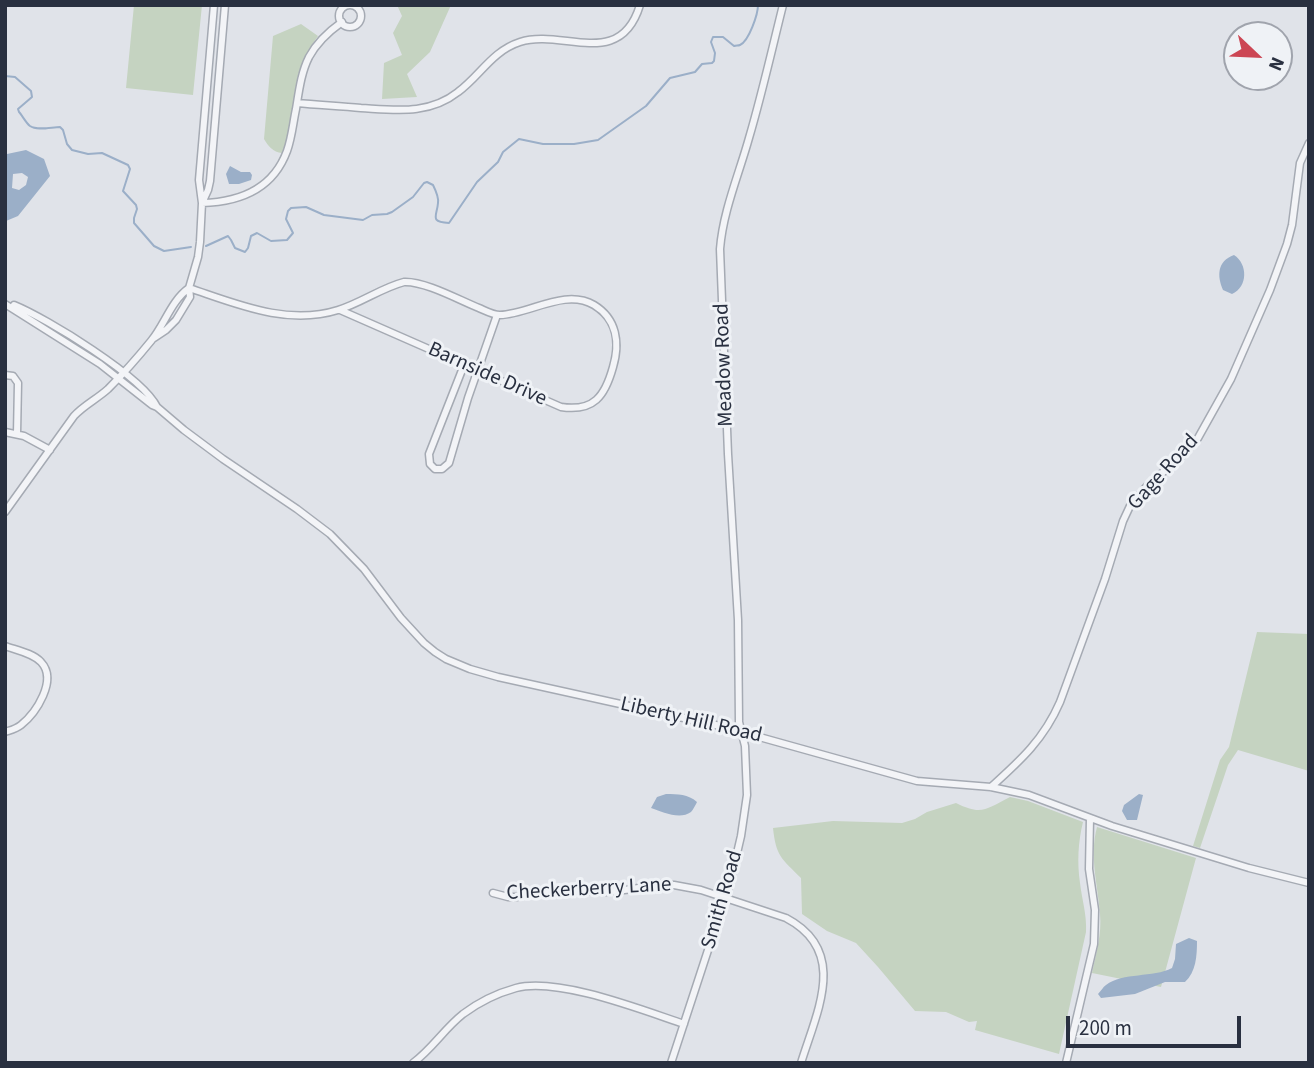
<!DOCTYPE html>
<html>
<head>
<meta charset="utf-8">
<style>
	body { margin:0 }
	#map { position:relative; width:1314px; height:1068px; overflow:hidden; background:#e0e3e9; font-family:"Source Sans 3",sans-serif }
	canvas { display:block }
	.frame { position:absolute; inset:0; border:7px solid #293040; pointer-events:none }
	.north { position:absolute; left:1223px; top:21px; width:70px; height:70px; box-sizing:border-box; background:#eff2f6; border:2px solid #a0a4ad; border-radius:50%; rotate:113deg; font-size:19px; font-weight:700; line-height:28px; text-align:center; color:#293040 }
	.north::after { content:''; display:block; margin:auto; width:24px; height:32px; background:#cc4654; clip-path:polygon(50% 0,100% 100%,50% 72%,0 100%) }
	.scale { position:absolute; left:1066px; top:1016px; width:175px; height:32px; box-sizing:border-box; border:4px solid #293040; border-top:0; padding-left:9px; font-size:21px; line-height:24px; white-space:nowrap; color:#293040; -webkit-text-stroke:5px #eff2f6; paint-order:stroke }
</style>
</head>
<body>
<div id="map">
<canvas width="1314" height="1068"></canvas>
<div class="frame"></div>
<div class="north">N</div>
<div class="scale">200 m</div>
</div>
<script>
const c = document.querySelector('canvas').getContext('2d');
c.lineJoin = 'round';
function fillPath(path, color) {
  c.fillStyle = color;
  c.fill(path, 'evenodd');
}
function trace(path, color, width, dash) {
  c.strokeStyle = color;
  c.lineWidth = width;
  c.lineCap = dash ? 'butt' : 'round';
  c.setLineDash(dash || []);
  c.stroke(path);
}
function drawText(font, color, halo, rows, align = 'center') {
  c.font = font + ' "Source Sans 3",sans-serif';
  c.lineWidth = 6;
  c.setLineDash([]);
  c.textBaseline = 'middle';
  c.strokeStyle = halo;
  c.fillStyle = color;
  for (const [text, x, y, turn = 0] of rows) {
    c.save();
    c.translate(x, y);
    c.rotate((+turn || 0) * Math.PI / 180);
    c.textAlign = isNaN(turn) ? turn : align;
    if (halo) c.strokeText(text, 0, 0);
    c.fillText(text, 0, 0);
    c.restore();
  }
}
fillPath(new Path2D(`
	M 134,5 L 202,5 L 193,95 L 126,88 Z
	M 397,5 L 451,5 L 430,52 L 407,74 L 417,97 L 382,99 L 384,63 L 402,55 L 393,33 L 402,16 Z
	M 301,24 L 318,36 C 309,49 302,61 298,76 C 292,101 293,128 282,153 C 273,152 268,146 264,139 L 273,36 Z
	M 1257,632 L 1309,634 L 1309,771 L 1238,750 L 1228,765 L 1200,848 L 1193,846 L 1220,760 L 1229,747 Z
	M 1010,797 L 1028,801 L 1083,822 C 1078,842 1077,863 1080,883 C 1082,900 1087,915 1086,932 L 1059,1054 L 975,1030 L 977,1021 L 969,1022 L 946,1012 L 915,1011 L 878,967 L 856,943 L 827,931 L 802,914 L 801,878 C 781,858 776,856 773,828 L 833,821 L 902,823 L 915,819 L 927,812 L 956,803 C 982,816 986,809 1010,797 Z
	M 1097,827 L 1196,858 L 1161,987 L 1092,973 C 1096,954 1102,934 1100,914 C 1098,884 1089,857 1097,827 Z`), '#c5d3c1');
fillPath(new Path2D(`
	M 26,150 L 44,159 L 50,176 L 18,216 L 6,221 L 5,159 L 7,154 ZM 22,173 L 28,177 L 26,185 L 19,190 L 12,188 L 13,174 Z
	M 230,166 L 241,172 L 250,172 L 252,175 L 251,180 L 239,184 L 229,184 L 226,174 Z
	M 1234,255 C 1248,264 1248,287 1232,294 L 1223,290 C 1217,276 1217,261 1234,255 Z
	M 666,794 C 678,794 688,794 697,802 C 696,804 693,810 691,812 C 680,820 662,812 651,808 L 657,797 Z
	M 1139,794 L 1143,795 L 1137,820 L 1127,820 L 1122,811 L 1124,805 Z
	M 1189,938 L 1197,941 C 1197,956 1196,972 1185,982 L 1165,982 L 1135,994 L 1101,998 L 1098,994 C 1101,991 1103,987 1106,985 C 1123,972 1153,978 1172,968 L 1175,959 L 1176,944 Z`), '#9bafc8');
trace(new Path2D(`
	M 5,76 L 15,77 L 31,91 L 32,97 L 18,109 L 19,112 C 22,115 26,123 30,126 C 37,131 52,127 60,127 L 63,130 L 67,144 L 72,150 L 88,154 L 102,153 L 128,165 L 130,169 L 123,191 L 136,205 L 137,209 L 134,218 L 134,223 L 154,246 L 164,251 L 191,247
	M 206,246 L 228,236 L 231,240 L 235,248 L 245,252 L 248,248 L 251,236 L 257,233 L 271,241 L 287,240 L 293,233 L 286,219 L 288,211 L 291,208 L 306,207 L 324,215 L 363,220 L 372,215 L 387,214 L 392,212 L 413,197 L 424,183 L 427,182 L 433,185 C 436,191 439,197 438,203 C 437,216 429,222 449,223 L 477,182 L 498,162 L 503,152 L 519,139 L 543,144 L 574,144 L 598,140 L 646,106 L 670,78 L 695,72 L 702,64 L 712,63 L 714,61 L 715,53 L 711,42 L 713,37 L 723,37 L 734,46 C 736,45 738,46 740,45 C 749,41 758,14 758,5`), '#9bafc8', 2);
const minor = new Path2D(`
	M339 16a11 11 0 1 1 22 0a11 11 0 1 1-22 0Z
	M 297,103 C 318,105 340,106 361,108 C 396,110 429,115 458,92 C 480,76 492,51 520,42 C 562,28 620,71 640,5
	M 203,201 L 208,190 L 210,181 L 225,5
	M 202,203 C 240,202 273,189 287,151 C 292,137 293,123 296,109 C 299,91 301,73 309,57 C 317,42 328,32 342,22
	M 189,288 C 237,304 287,326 338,310 C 361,303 381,288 404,282 C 425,281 459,300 479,308 C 486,311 493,315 500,315 C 530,314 565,288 594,305 C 617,319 620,343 613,367 C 605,396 594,412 561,407 L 340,310
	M 5,304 L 100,364 L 152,405 L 157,407 L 184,430 L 223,459 L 297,509 L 330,534 L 364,569 L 401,618 L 424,643 L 435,652 L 446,659 L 470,669 L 498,677 L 720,726 L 917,781 L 991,787 L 1029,795 L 1112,826 L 1249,868 L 1309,883
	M 14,305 C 46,318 143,377 157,407
	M 154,338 L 166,330 L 176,320 L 190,297 L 189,288 L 198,257 L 200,242 L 202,203 L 199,180 L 214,5
	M 464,365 L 429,454 L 430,464 L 435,469 L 442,469 L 449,463 L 468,398 L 497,315
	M 5,375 L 13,376 L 18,383 L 17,434
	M 5,432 L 24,436 L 50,450
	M 5,512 L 74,416 C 84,405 97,399 108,389 C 123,374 138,357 151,341 C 165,324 171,301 189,288
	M 5,646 C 16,650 33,653 41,662 C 58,680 36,713 21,725 C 16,729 11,730 5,732
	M 991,787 C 1021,760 1044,739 1060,702 L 1105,579 L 1123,521 L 1130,506 L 1147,486 L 1184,454 L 1198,438 L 1231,379 L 1270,290 L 1287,244 L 1292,225 L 1300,163 L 1309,143
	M 493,893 L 508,897 L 516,897 L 550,890 L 606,892 L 633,889 L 660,884 L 674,885 L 701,890 L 786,918 C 849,951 817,1011 801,1063
	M 413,1063 C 433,1048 444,1029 463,1014 C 479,1002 498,993 516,988 C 558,977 642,1010 684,1024
	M 671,1063 L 730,883 L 741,836 L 747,795 L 745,746 L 739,722 L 738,620 L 728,454 L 720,249 C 723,211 739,174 749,138 C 762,94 772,49 783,5
	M 1066,1063 L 1094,944 L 1095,910 L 1089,869 L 1090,818`);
trace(minor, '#a5aab3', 9);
trace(minor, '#f3f4f7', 6);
drawText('21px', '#293040', '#eff2f6', [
	["Meadow Road",725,365,-92],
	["Barnside Drive",487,375,24],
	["Gage Road",1164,473,-48],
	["Liberty Hill Road",691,721,13],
	["Checkerberry Lane",589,890,-3],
	["Smith Road",723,900,-74]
]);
</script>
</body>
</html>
